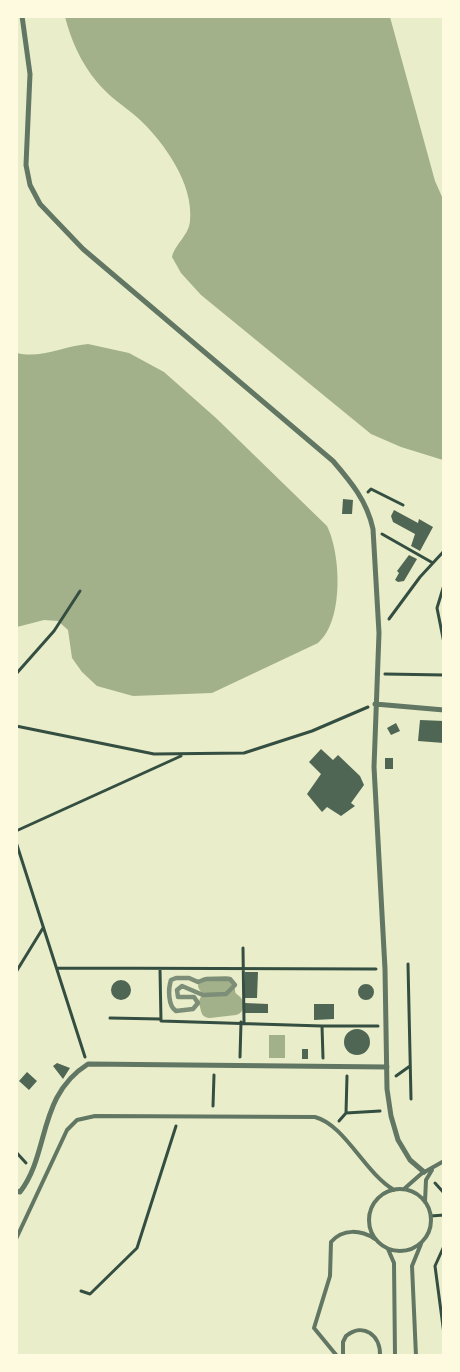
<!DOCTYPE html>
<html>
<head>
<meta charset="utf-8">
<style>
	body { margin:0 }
	#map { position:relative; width:460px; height:1372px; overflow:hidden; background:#e9edc9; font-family:Rubik,sans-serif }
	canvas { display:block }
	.frame { position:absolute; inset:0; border:18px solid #fefae0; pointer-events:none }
</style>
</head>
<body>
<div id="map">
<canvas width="460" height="1372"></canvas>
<div class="frame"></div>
</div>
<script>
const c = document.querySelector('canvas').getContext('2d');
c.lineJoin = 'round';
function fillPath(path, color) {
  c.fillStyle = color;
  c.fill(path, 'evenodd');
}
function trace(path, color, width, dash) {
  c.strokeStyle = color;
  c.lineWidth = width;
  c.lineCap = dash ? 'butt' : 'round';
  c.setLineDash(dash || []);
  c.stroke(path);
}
fillPath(new Path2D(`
	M 65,17 L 390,17 L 435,181 L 443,199 L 443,460 L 401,447 L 371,434 L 201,295 L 181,273 L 172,257 C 175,244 189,235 190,221 C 194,184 164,142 138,118 C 124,106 108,96 97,82 C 81,63 71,40 65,17 Z
	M 88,344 L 129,353 L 164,372 L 216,418 L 327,526 C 341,554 344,621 318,643 L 212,693 L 133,696 L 97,686 L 82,672 L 72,658 L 68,630 L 58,621 L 44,620 L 17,627 L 17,353 C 40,359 64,346 88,344 Z
	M 269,1035 L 285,1035 L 285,1058 L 269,1058 Z`), '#a3b18a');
trace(new Path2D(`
	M 226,984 L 228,997 L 235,1003 L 235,1007 L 209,1010 L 207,1002 L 219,998 L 219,990 L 208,988 L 206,985 Z`), '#a3b18a', 16);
fillPath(new Path2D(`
	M 343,499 L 353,500 L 352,514 L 342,514 Z
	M 394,510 L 418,523 L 419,519 L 433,527 L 420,551 L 411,546 L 415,534 L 393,522 L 391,516 Z
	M 409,555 L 417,559 L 404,581 L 398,582 L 395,580 L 399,573 L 397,571 Z
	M 420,720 L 444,721 L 444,743 L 418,741 Z
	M 396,723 L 400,731 L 391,735 L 387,728 Z
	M 321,749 L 333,760 L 338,755 L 360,776 L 364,785 L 351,803 L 355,806 L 341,816 L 327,807 L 322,812 L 307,794 L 321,774 L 309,762 Z
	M 385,758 L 393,758 L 393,769 L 385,769 Z
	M 245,972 L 258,972 L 257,998 L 245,998 Z
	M111 990a10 10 0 1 1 20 0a10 10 0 1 1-20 0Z
	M358 992a8 8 0 1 1 16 0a8 8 0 1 1-16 0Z
	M 245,1003 L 268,1004 L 268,1013 L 245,1013 Z
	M 314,1004 L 334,1004 L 334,1019 L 314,1020 Z
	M344 1042a13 13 0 1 1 26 0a13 13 0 1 1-26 0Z
	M 302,1049 L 308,1049 L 308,1059 L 302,1059 Z
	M 57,1063 L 70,1068 L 63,1079 L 53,1066 Z
	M 27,1072 L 37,1081 L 29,1090 L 19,1081 Z`), '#4f6655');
trace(new Path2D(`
	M 368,492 L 371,489 L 403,505
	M 382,534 L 433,563
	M 444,585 L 437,608 L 444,643
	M 389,619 L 420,577 L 444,551
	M 16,674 L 54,631 L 80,591
	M 385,674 L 444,675
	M 16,726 L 154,754 L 244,753 L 312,731 L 368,707
	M 16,831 L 181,756
	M 16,842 L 85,1057
	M 243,948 L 244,1022
	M 408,964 L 411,1099
	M 57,968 L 376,969
	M 160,970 L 161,1021 L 322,1026 L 323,1058
	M 16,972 L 43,928
	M 110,1018 L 160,1019
	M 322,1026 L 378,1026
	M 240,1057 L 241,1022
	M 396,1076 L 410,1066
	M 213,1106 L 214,1075
	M 346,1113 L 380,1111
	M 339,1121 L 346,1113 L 347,1076
	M 16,1152 L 26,1163
	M 435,1183 L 444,1193
	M 431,1216 L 444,1215
	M 444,1246 L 435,1266 L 444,1334
	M 81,1291 L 90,1294 L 137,1248 L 176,1126`), '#344e41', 3);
trace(new Path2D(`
	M 404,1189 L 421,1174 L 444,1161
	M369 1220a31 31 0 1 1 62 0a31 31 0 1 1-62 0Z
	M 425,1202 L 426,1180 L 432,1170
	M 16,1239 L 67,1130 L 77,1120 L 95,1116 L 315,1117 C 345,1125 364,1172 394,1190
	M 388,1249 L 394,1263 L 395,1356
	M 337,1356 L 314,1328 L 330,1276 L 331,1242 C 343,1228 361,1230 375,1239
	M 343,1356 L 343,1342 L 346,1336 C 363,1322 381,1335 380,1356
	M 416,1356 L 412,1266 L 421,1244`), '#617663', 4);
trace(new Path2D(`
	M 22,16 L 30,74 L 26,165 L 30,185 L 40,204 L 83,249 L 333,461 C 351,482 367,501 373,529 L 379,633 L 374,767 L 385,969 L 387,1089 L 391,1116 L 398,1140 L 410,1160 L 424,1172
	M 375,704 L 444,710
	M 16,1191 L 20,1192 C 50,1153 37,1096 88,1064 L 387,1067`), '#617663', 5);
trace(new Path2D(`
	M 176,978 L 189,978 L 198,982 L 206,979 L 230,979 L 235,985 L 226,994 L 203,995 L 182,986 L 177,990 L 178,997 L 194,997 L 198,1003 L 193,1009 L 176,1011 C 168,1006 168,989 171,980 Z`), '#7c8e77', 4.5);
</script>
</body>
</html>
